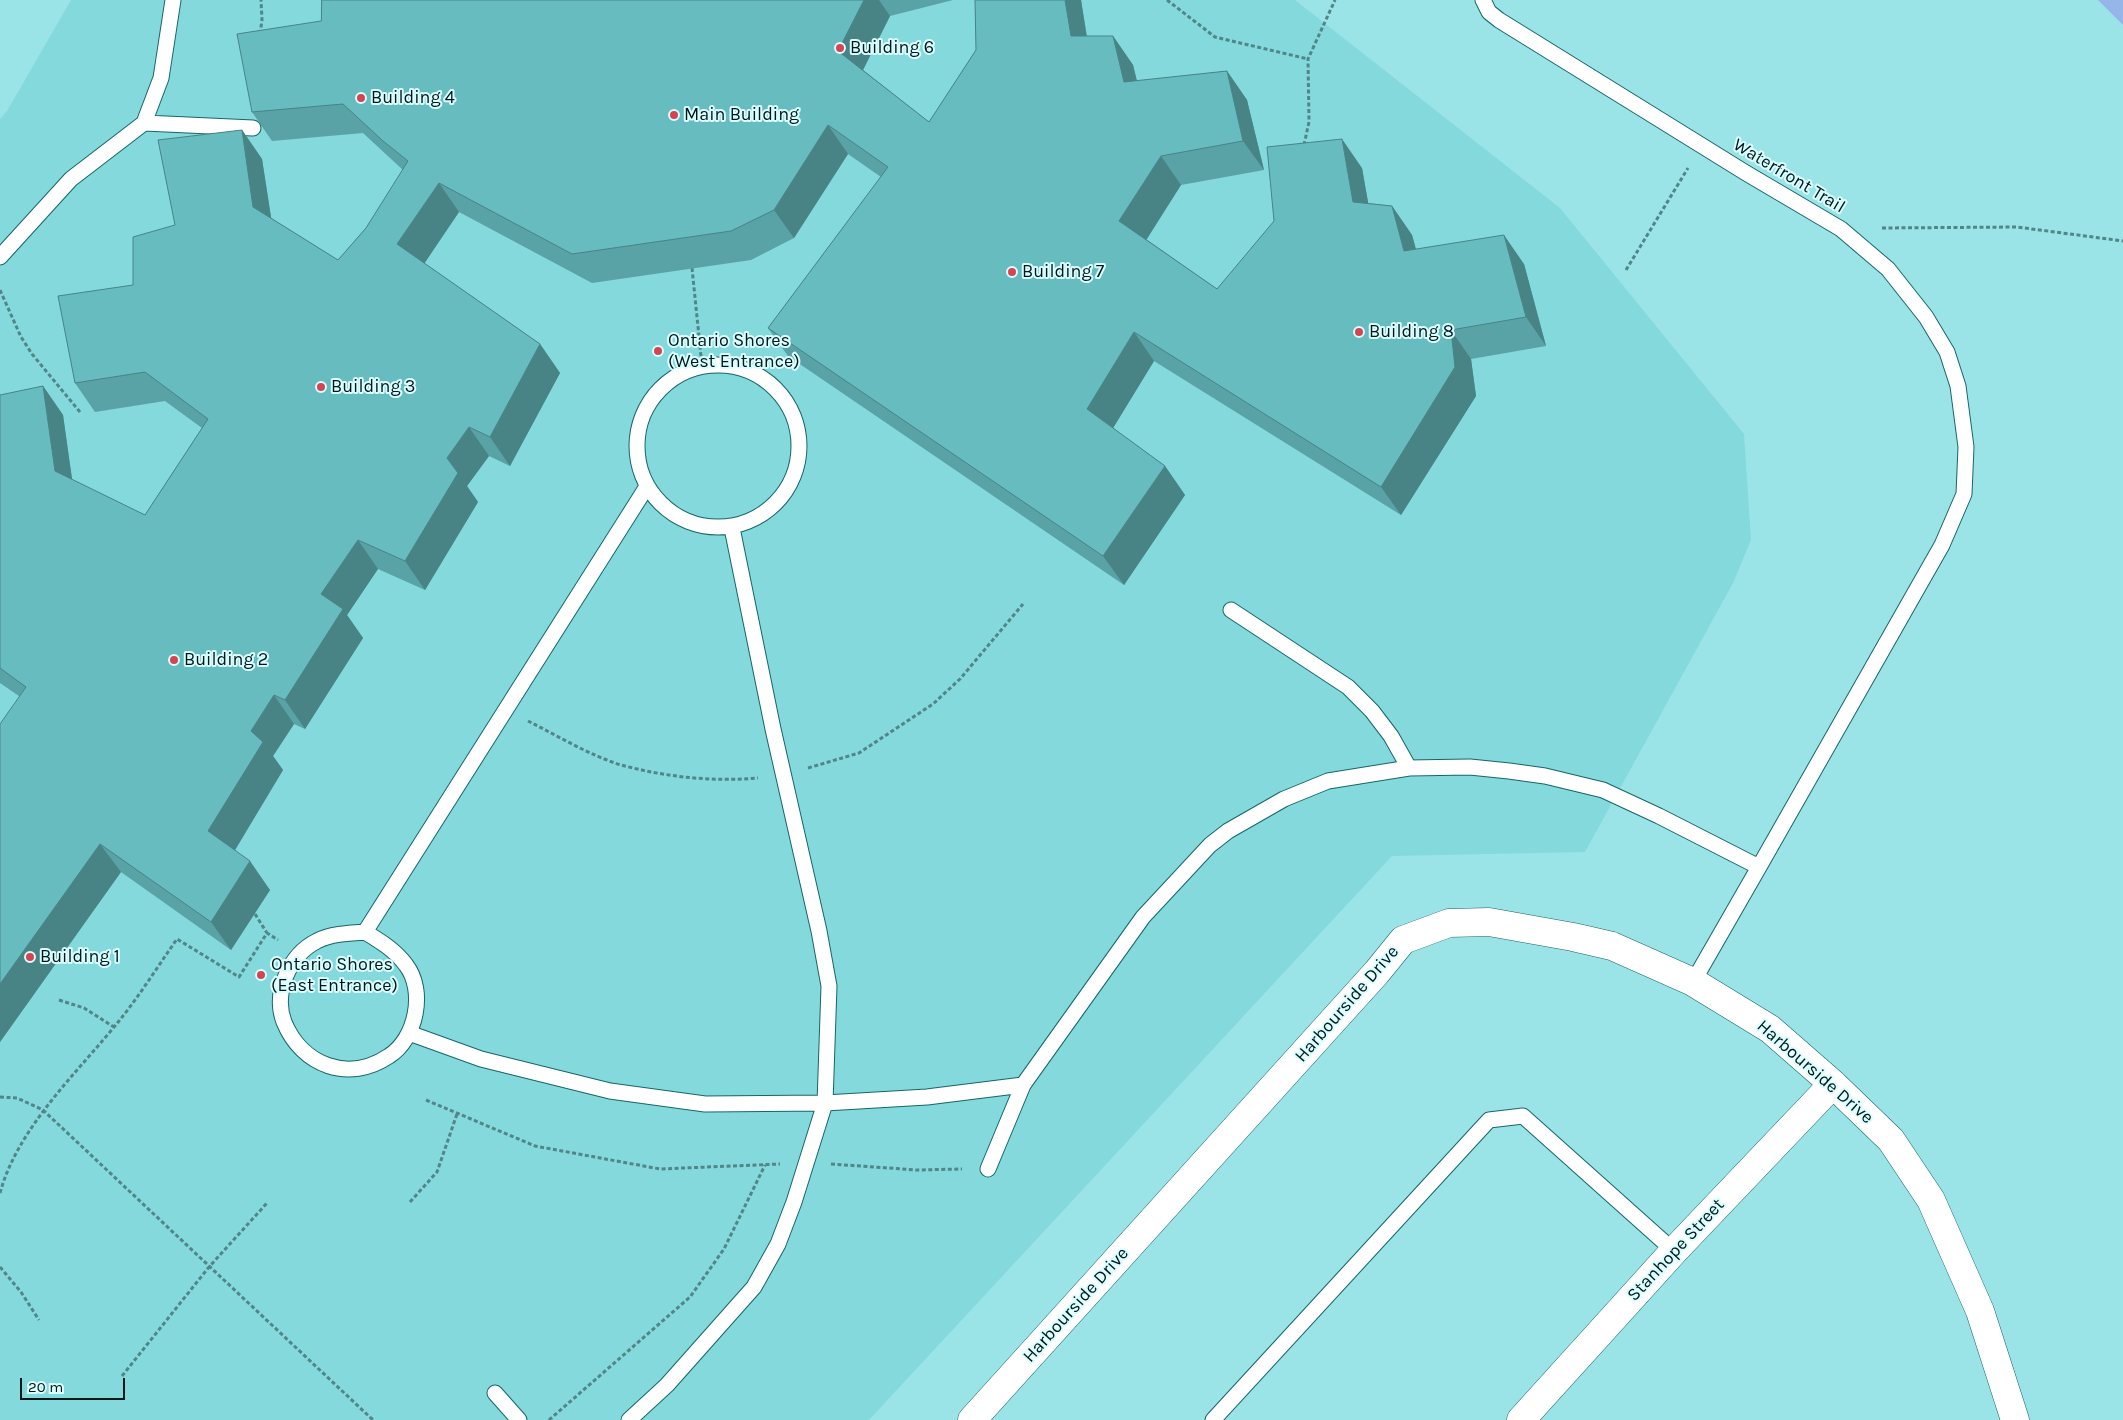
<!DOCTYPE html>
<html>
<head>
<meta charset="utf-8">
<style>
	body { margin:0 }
	#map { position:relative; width:2123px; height:1420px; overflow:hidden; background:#9ae4e7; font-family:Karla,sans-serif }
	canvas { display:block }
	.scale { position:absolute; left:20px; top:1378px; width:105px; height:22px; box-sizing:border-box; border:2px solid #001719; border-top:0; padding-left:6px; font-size:15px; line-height:18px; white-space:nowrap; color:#001719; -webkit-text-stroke:4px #dafeff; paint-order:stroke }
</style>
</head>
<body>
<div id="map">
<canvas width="2123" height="1420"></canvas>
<div class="scale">20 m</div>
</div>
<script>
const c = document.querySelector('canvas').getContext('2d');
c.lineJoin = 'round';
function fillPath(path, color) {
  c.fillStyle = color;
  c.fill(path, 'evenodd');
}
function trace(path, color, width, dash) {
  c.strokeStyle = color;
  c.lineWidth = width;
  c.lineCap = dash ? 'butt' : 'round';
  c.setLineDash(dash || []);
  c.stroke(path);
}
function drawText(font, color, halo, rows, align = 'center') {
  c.font = font + ' Karla,sans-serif';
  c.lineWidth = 4;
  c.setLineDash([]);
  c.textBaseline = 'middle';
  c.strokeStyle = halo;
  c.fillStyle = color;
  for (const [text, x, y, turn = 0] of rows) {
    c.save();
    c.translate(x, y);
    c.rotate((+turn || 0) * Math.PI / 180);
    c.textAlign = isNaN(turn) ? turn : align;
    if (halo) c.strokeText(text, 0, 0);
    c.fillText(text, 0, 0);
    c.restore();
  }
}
fillPath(new Path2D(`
	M 71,0 L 1295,0 L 1560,208 L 1744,434 L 1751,540 L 1733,583 L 1585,852 L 1392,856 L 869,1420 L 0,1420 L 0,119 L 7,111 Z`), '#84d9dd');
fillPath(new Path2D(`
	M 2098,0 L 2123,0 L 2123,25 Z`), '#96b6ea');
const service = new Path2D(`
	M 144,123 L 253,128
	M 0,257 L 71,179 L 144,123 L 161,78 L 173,0
	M637 446a81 81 0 1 1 162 0a81 81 0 1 1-162 0Z
	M 1231,610 L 1348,687 L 1372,711 L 1391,736 L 1409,768
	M 365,932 L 646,488
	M 365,932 C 380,941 395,950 406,965 C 426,991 416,1039 389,1056 C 349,1083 302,1066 284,1022 C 273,993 289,955 317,941 C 330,934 350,933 365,932 Z
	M 1693,982 L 1759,867
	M 409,1033 L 481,1059 L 610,1091 L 705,1104 L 825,1103 L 927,1097 L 1023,1085
	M 988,1169 L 1023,1085 L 1143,917 L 1210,845 L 1228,831 L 1284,799 L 1328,781 L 1409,768 L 1470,767 L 1509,771 L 1545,776 L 1603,790 L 1659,816 L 1759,867 L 1942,545 L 1964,494 L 1966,447 L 1958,386 L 1947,352 L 1926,317 L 1888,269 L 1841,229 L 1746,173 L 1499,20 L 1489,12 L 1483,0
	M 495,1393 L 519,1420
	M 629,1420 L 667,1385 L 754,1287 L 778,1244 L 794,1202 L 825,1103 L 829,986 L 819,931 L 773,729 L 732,528
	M 1213,1420 L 1489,1120 L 1523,1116 L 1674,1251`);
const minor = new Path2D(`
	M 972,1420 L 1377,972 L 1403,940 L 1449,923 L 1489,922 L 1573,937 L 1612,946 L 1693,982 L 1770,1029 L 1833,1084 L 1891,1140 L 1931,1200 L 1980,1311 L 2015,1420
	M 1521,1420 L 1674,1251 L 1833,1084`);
trace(service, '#15666a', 17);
trace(minor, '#15666a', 29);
trace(new Path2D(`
	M 1167,0 L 1215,37 L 1308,59
	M 260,34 L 262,20 L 261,0
	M 1304,145 L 1309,122 L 1308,59 L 1335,0
	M 1882,228 L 2017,227 L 2123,241
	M 692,268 L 702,366
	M 1626,270 L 1688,168
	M 0,290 L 21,337 L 32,354 L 80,412
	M 528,721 C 558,736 589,755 621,765 C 666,777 712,782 758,778
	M 808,768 L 859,753 L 933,704 L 960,679 L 1023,604
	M 255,914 L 267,933
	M 59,1000 L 84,1008 L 114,1027
	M 0,1097 L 17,1098 L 43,1110 L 373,1420
	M 426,1100 L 535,1146 L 660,1169 L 780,1164
	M 831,1164 L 917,1170 L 962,1169
	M 0,1193 C 18,1127 78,1072 119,1021 C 140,995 158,966 177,939 L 239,977 L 267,933 L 278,940
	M 410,1202 L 437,1172 L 457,1114
	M 0,1267 L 21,1292 L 39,1320
	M 122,1376 L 209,1267 L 267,1203
	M 549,1420 L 690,1297 L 724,1249 L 765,1165`), '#528587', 3, [4, 2.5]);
trace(service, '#fff', 15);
trace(minor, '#fff', 28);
fillPath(new Path2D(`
	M 322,0 L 953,0 L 890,16 L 863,70 L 929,122 L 976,50 L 975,0 L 1081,0 L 1087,36 L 1113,36 L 1133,65 L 1137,81 L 1227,71 L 1247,100 L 1264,170 L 1181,185 L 1146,239 L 1217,289 L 1362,168 L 1368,203 L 1392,206 L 1412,235 L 1416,249 L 1524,264 L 1546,346 L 1471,359 L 1476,396 L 1401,515 L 1154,361 L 1113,428 L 1165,466 L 1185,495 L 1124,585 L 788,356 L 768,328 L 881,177 L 848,154 L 794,238 L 751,260 L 592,283 L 459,212 L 424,263 L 540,344 L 560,373 L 510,466 L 489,456 L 467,486 L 478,502 L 425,590 L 378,569 L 347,615 L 363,638 L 305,729 L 294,724 L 273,756 L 283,770 L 235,850 L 270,890 L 231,950 L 121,872 L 0,1042 L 19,696 L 0,683 L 0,395 L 43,386 L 63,415 L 72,480 L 145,515 L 202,428 L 165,401 L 95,412 L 75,383 L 133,285 L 242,130 L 262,159 L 271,218 L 338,260 L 366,228 L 403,170 L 363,133 L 272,141 L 252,112 L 321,21 Z`), '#59a2a5');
fillPath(new Path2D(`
	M 864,0 L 879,0 L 890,16 L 858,80 L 838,51 Z
	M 1065,0 L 1081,0 L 1091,65 L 1071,36 Z
	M 1113,36 L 1133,65 L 1144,111 L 1124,82 Z
	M 1227,71 L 1247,100 L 1264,170 L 1243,141 Z
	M 828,125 L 848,154 L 794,238 L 774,210 Z
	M 242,130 L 262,159 L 274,236 L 253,207 Z
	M 1342,139 L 1362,168 L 1373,230 L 1353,202 Z
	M 1161,156 L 1181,185 L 1140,250 L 1119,221 Z
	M 439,183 L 459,212 L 418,273 L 397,244 Z
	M 1392,206 L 1412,235 L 1424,280 L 1404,251 Z
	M 1504,235 L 1524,264 L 1546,346 L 1526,317 Z
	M 1451,330 L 1471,359 L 1476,396 L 1401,515 L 1381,487 Z
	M 1134,332 L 1154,361 L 1107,438 L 1087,409 Z
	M 540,344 L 560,373 L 510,466 L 490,437 Z
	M 43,386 L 63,415 L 75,500 L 55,471 Z
	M 469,427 L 489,456 L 467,486 L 478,502 L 425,590 L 405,561 L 447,458 Z
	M 1165,466 L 1185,495 L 1124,585 L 1103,556 Z
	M 358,540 L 378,569 L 347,615 L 363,638 L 305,729 L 285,700 L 321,594 Z
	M 274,695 L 294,724 L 273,756 L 283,770 L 229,860 L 208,831 L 251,731 Z
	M 100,844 L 121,872 L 0,1042 L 0,984 Z
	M 250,861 L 270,890 L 231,950 L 211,922 Z`), '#488486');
const building = new Path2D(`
	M 322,0 L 864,0 L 838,51 L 929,122 L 976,50 L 975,0 L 1065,0 L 1071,36 L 1113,36 L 1124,82 L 1227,71 L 1243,141 L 1161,156 L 1119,221 L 1217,289 L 1274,221 L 1267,147 L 1342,139 L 1353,202 L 1392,206 L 1404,251 L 1504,235 L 1526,317 L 1451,330 L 1455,367 L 1381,487 L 1134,332 L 1087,409 L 1165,466 L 1103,556 L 768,328 L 888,167 L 828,125 L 774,210 L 731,231 L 572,254 L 439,183 L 397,244 L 540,344 L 490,437 L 469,427 L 447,458 L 458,473 L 405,561 L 358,540 L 321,594 L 343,609 L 285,700 L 274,695 L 251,731 L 263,742 L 208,831 L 250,861 L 211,922 L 100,844 L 0,984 L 0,724 L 26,687 L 0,668 L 0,395 L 43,386 L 55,471 L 145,515 L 208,419 L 145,372 L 75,383 L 58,296 L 133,285 L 133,237 L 175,225 L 158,140 L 242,130 L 253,207 L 338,260 L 366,228 L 408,161 L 383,141 L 343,104 L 252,112 L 237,34 L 321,21 Z`);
fillPath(building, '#67bcc0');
trace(building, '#488486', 1);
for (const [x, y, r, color] of [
	[840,48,5,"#d44451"],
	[361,98,5,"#d44451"],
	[674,115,5,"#d44451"],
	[1012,272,5,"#d44451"],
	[1359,332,5,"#d44451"],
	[658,351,5,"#d44451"],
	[321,387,5,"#d44451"],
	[174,660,5,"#d44451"],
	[30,957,5,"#d44451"],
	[261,975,5,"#d44451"]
]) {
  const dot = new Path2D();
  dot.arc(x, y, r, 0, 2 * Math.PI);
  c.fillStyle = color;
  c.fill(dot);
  trace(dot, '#dafeff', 2);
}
drawText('18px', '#001719', '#dafeff', [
	["Building 6",850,48],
	["Building 4",371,98],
	["Main Building",684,115],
	["Building 7",1022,272],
	["Building 8",1369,332],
	["Ontario Shores",668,341],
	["(West Entrance)",668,362],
	["Building 3",331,387],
	["Building 2",184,660],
	["Building 1",40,957],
	["Ontario Shores",271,965],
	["(East Entrance)",271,986]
], 'left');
drawText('18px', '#001719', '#dafeff', [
	["Waterfront Trail",1789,176,31],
	["Harbourside Drive",1347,1004,-49],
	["Harbourside Drive",1815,1072,41],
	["Stanhope Street",1676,1250,-47],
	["Harbourside Drive",1076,1305,-48]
]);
</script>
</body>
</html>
